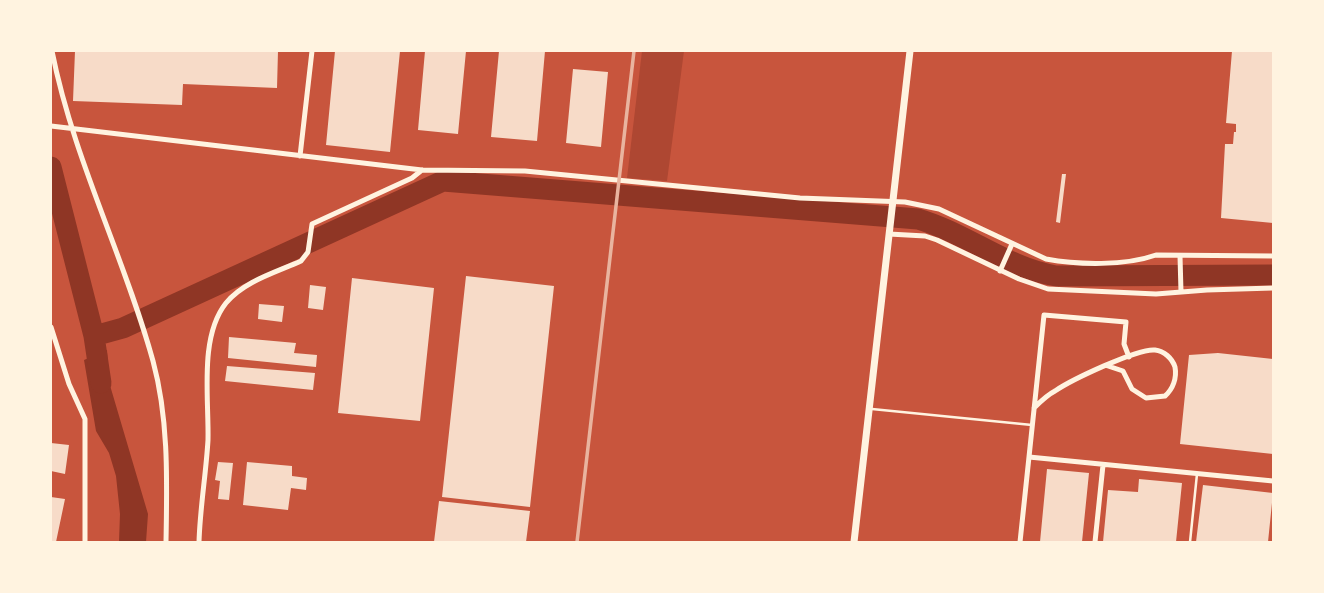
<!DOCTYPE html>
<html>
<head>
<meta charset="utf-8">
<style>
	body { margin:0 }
	#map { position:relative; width:1324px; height:593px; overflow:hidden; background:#c8553d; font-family:Rubik,sans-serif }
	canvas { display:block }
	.frame { position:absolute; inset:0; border:52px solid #fff3e0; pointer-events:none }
</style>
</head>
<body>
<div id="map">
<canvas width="1324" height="593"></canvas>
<div class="frame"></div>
</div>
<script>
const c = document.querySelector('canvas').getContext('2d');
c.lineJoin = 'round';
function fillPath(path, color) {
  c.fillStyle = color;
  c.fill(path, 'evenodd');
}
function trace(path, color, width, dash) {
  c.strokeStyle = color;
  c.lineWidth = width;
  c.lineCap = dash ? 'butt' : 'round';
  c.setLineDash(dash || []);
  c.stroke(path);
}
fillPath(new Path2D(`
	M 642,51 L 684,51 L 667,181 L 627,178 Z`), '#ae4732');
fillPath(new Path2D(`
	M 107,350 L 109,382 L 148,514 L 146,542 L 119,542 L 120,514 L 116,476 L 109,453 L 96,431 L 84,360 Z`), '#8f3625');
trace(new Path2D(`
	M 51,167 L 94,336 L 101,383
	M 94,336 L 123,328 L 443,181 L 918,219 C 966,233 1007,268 1056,276 L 1273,275`), '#8f3625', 21);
fillPath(new Path2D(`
	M 75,51 L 278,51 L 277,88 L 183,84 L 182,105 L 73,101 Z
	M 335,51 L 400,51 L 390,152 L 326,145 Z
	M 425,51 L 466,51 L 458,134 L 418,130 Z
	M 499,51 L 545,51 L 537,141 L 491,137 Z
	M 1232,51 L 1273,51 L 1273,223 L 1221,218 L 1225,144 L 1233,144 L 1234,132 L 1236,132 L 1236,124 L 1226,123 Z
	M 573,69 L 608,72 L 601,147 L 566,143 Z
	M 1062,174 L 1066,174 L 1060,223 L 1056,222 Z
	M 466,276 L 554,286 L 530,507 L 442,497 Z
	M 352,278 L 434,288 L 420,421 L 338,413 Z
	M 310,285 L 326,287 L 323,310 L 308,308 Z
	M 259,304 L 284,306 L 282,322 L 258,319 Z
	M 229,337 L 296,343 L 294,353 L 317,355 L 316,367 L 228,358 Z
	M 1218,353 L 1273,359 L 1273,454 L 1180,444 L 1189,355 Z
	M 227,366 L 315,373 L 313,390 L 225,381 Z
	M 51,443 L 69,445 L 65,474 L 51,471 Z
	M 218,462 L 233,463 L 229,500 L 218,499 L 220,481 L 215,480 Z
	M 247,462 L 292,466 L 292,476 L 307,478 L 306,490 L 291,488 L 288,510 L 243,505 Z
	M 1047,469 L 1089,473 L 1082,542 L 1040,542 Z
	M 1139,479 L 1182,483 L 1176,542 L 1103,542 L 1108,490 L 1138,492 Z
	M 1203,485 L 1273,493 L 1268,542 L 1196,542 Z
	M 51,497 L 65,499 L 56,542 L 51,542 Z
	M 439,501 L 530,511 L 526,542 L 434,542 Z`), '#f7dbc8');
trace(new Path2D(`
	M 872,409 L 1032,425
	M 1190,542 L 1197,474`), '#fff3e0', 2.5);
trace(new Path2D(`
	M 52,51 C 73,158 124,256 153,361 C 169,420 167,482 166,542
	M 51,126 L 422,170 L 525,171 L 800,198 L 905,202 L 939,209 L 1046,259 C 1078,265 1125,266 1156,255 L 1273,256
	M 300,156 L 312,51
	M 889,234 L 925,236 L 937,240 L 1019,279 L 1048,289 L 1156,294 L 1207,290 L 1273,288
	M 1180,256 L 1181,292
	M 1000,271 L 1012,244
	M 51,327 L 69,384 L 85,419 L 85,542
	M 1034,408 C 1040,402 1047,395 1055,391 C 1071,380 1138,348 1155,350 C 1164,351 1172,358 1175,367 C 1177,378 1173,389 1165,396 L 1146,398 L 1132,389 L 1123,371 L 1108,366
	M 1029,457 L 1273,481
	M 199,542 C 200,508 206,474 208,440 C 209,398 199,337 226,303 C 244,281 277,272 301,261 L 308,252 L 312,224 L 412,178 L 422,170
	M 1020,542 L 1044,315 L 1126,322 L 1124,344 L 1129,357
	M 1095,542 L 1103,465`), '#fff3e0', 5);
trace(new Path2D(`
	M 854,542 L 910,51`), '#fff3e0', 7);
trace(new Path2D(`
	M 577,542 L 634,51`), '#e9b49f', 3.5);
</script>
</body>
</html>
